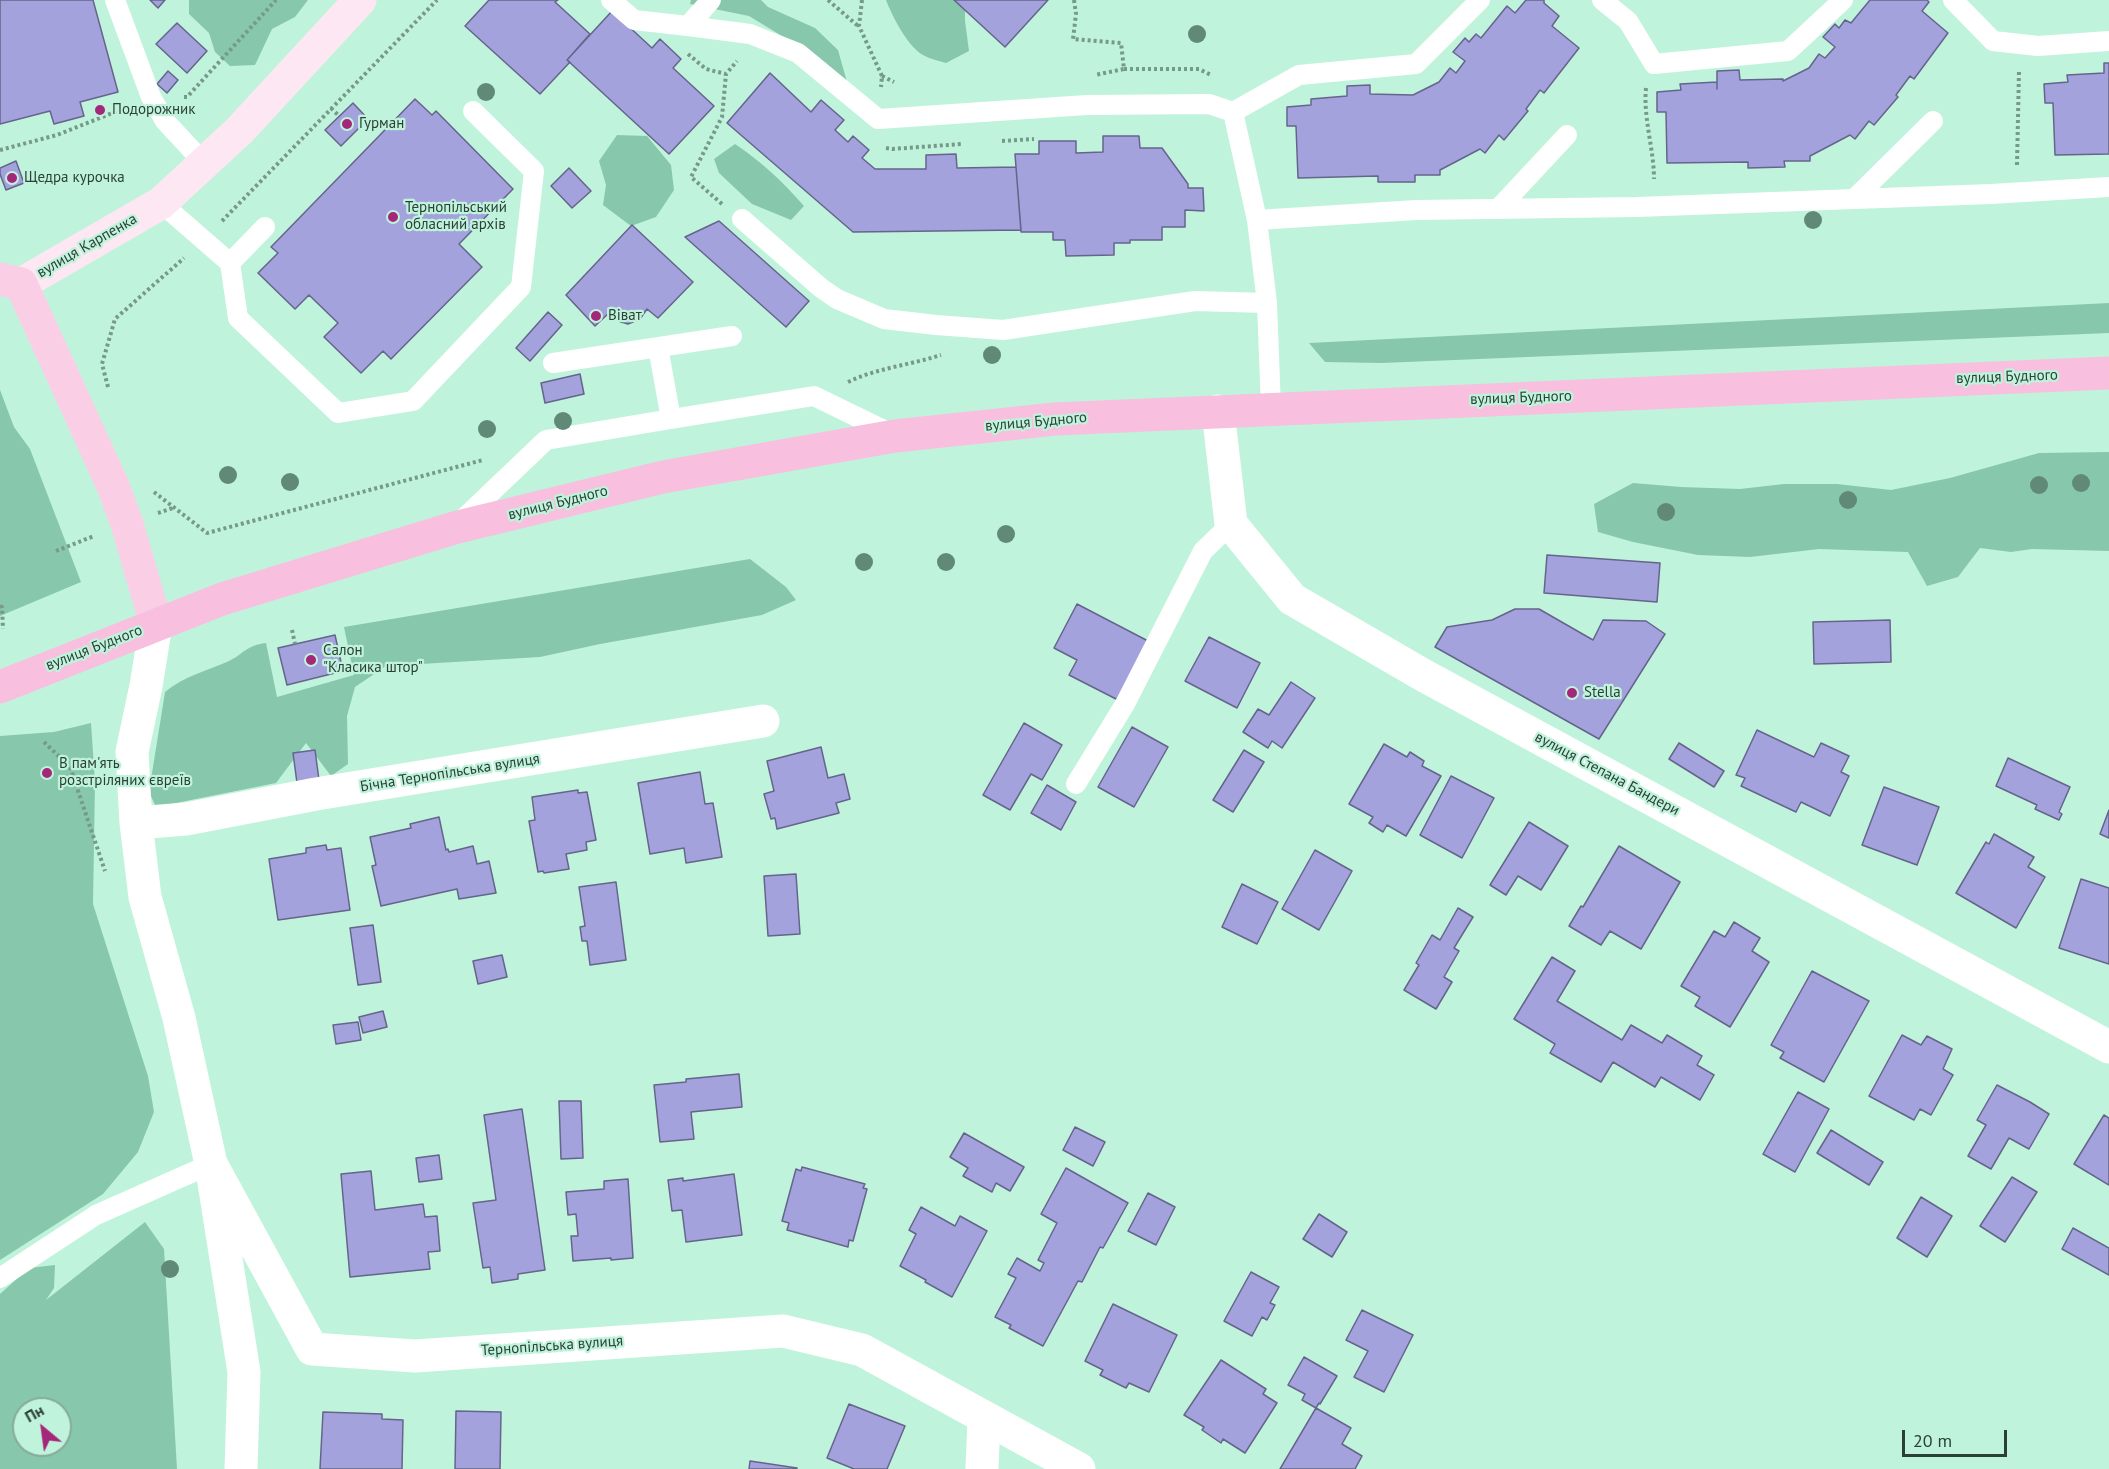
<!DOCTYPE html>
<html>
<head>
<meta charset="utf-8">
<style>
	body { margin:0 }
	#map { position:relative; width:2109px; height:1469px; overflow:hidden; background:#c0f3dc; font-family:"PT Sans",sans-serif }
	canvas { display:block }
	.north { position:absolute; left:12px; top:1397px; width:60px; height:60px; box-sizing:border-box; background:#c0f3dc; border:2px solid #85ab9a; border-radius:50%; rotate:331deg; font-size:16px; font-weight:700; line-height:24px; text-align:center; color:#2c4037 }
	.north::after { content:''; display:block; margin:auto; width:21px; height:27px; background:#a42779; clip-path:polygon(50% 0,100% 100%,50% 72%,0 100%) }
	.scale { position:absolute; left:1902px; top:1430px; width:105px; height:27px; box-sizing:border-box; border:3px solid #2c4037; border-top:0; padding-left:8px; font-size:18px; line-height:21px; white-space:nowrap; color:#2c4037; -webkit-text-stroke:4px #c0f3dc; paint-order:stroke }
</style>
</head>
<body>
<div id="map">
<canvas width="2109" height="1469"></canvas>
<div class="north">Пн</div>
<div class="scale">20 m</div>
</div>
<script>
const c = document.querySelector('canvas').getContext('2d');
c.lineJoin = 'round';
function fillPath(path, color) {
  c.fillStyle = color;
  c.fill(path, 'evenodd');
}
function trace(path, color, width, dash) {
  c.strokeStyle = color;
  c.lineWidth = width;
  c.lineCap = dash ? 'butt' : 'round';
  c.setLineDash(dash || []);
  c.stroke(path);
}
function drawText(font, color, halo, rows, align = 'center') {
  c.font = font + ' "PT Sans",sans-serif';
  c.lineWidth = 4.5;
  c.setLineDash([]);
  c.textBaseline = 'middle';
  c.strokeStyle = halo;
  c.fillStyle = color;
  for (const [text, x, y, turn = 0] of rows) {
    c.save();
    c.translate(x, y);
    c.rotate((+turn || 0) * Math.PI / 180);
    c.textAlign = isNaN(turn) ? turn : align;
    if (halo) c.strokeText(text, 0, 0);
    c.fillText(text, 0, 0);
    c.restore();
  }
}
fillPath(new Path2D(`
	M 189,0 L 308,0 L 295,17 L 272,29 L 255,65 L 230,66 L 215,52 L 209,33 L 189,14 Z
	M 691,0 L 761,0 L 768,7 L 815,28 L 838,50 L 847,82 L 800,47 L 749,16 L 690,4 Z
	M 886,0 L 965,0 L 965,21 L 969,51 L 946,63 C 939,61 930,59 923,55 C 908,47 892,16 886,0 Z
	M 617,135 L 647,136 L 671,165 L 674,190 L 656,217 L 631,226 L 603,205 L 606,185 L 599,161 Z
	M 735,144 C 762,162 783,182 804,206 L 791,220 L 752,204 L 719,173 L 714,159 Z
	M 2109,303 L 2109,333 L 1382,363 L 1325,362 L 1309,343 Z
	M 0,390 L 14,427 L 30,449 L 81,582 L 0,616 Z
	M 2109,452 L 2109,551 L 2032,549 L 2011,552 L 1980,548 L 1958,577 L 1927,586 L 1908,552 L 1819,549 L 1750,557 L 1698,555 L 1633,542 L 1598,532 L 1594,504 L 1633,483 L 1681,487 L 1740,489 L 1784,484 L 1837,484 L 1891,490 L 1950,478 L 2039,453 Z
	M 750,559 L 786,587 L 796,600 L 762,615 L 600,644 L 540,657 L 386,666 L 355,687 L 347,716 L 348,764 L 331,776 L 306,743 L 276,783 L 156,807 L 149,792 L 165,692 C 184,676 207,671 229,661 C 245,653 245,646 266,643 L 277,697 L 354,675 L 344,627 Z
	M 91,723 L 95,782 L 93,904 L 148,1076 L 154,1112 L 138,1152 L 103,1194 L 0,1260 L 0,736 L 54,732 Z
	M 145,1222 L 164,1249 L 177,1469 L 0,1469 L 0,1294 L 29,1268 L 55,1265 L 54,1288 L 46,1300 ZM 24,1409 L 60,1409 L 60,1445 L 24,1445 Z`), '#87c7ab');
const building = new Path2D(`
	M 0,0 L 93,0 L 118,92 L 80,102 L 84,116 L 54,124 L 50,111 L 0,124 Z
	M 150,0 L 165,0 L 158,8 Z
	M 489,0 L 558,0 L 555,2 L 590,34 L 567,60 L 570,62 L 540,94 L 465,26 Z
	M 954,0 L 1048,0 L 1005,47 Z
	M 1526,0 L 1544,0 L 1544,3 L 1559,16 L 1552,26 L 1579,48 L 1544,93 L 1540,90 L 1526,109 L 1528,111 L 1504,140 L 1499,135 L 1485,153 L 1480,149 L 1440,170 L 1440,175 L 1415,175 L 1415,182 L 1378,182 L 1378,176 L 1298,178 L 1296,126 L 1287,126 L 1287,107 L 1311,105 L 1311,99 L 1347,96 L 1347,86 L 1370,85 L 1370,94 L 1413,95 L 1439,82 L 1450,68 L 1456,73 L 1465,61 L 1453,52 L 1465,38 L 1469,42 L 1476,34 L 1481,38 L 1507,6 L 1515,13 Z
	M 1870,0 L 1927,0 L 1929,2 L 1922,11 L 1948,33 L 1914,79 L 1910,76 L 1896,95 L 1898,97 L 1874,125 L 1869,121 L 1855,139 L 1850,135 L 1810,156 L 1810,161 L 1784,161 L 1785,167 L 1748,168 L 1748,162 L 1667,163 L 1666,112 L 1657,112 L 1657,92 L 1681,90 L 1680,84 L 1717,82 L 1717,89 L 1717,71 L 1739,70 L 1740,80 L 1783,79 L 1783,81 L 1809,68 L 1819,54 L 1825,58 L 1835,47 L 1823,37 L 1835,24 L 1839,28 L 1845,20 L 1851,23 Z
	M 612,11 L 652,48 L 660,39 L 681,59 L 673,68 L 714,106 L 669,154 L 567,60 Z
	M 177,23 L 207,51 L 187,73 L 156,44 Z
	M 2104,63 L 2109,63 L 2109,154 L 2055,155 L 2053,103 L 2045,103 L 2044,84 L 2068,82 L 2067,75 L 2104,73 Z
	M 168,71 L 178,80 L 167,93 L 157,84 Z
	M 770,73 L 811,112 L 821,100 L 844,120 L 835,130 L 848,142 L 853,136 L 869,150 L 862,158 L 875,169 L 926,169 L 926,155 L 956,154 L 957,168 L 1016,167 L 1021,230 L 853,232 L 727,123 Z
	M 415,99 L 432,115 L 436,111 L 513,189 L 459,244 L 482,267 L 391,359 L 383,351 L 361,373 L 324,337 L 338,323 L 309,295 L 295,309 L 258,273 L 278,253 L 271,247 Z
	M 353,103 L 368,119 L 341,146 L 325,130 Z
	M 1103,136 L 1139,136 L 1140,148 L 1162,148 L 1188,184 L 1188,188 L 1203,188 L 1204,211 L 1185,210 L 1185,227 L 1162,227 L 1162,240 L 1130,240 L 1130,243 L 1114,243 L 1114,255 L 1066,256 L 1065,240 L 1053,240 L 1053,232 L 1021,232 L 1015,154 L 1039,154 L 1039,141 L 1076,141 L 1076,153 L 1103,152 Z
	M 16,161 L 24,183 L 6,190 L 0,174 L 0,168 Z
	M 569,168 L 591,191 L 572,208 L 551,186 Z
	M 719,221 L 809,301 L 786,327 L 685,237 Z
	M 632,225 L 693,282 L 658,318 L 647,309 L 640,319 L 628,324 L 618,321 L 610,312 L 595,326 L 566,295 Z
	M 548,312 L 562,325 L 530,361 L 516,348 Z
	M 580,374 L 584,394 L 545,403 L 541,383 Z
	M 1547,555 L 1660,563 L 1657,602 L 1544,593 Z
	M 1077,604 L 1150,642 L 1118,700 L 1069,675 L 1077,660 L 1054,648 Z
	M 1515,609 L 1539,609 L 1593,640 L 1603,620 L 1646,621 L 1665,634 L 1599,739 L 1435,647 L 1447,627 L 1492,620 Z
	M 1890,620 L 1891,662 L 1814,664 L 1813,622 Z
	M 335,635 L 343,671 L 287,685 L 278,648 Z
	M 1209,637 L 1260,663 L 1237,708 L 1185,681 Z
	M 1291,682 L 1315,698 L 1282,748 L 1272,741 L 1268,748 L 1243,732 L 1258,709 L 1269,715 Z
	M 1024,723 L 1062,745 L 1042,780 L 1031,774 L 1010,810 L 983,795 Z
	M 1132,727 L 1168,747 L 1134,807 L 1098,787 Z
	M 1757,730 L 1814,757 L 1821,743 L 1849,756 L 1841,772 L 1849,776 L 1830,816 L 1801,802 L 1796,812 L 1741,786 L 1745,778 L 1736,775 Z
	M 1679,743 L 1724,771 L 1714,787 L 1669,759 Z
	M 1384,744 L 1407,757 L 1410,752 L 1424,761 L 1422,766 L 1441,776 L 1406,836 L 1387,825 L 1383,832 L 1369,823 L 1373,817 L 1349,804 Z
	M 821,747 L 828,778 L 844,774 L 850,799 L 836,803 L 839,813 L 777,829 L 775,818 L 771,819 L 764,794 L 774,791 L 767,761 Z
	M 315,750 L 319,780 L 297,783 L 293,753 Z
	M 1244,750 L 1264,762 L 1233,812 L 1213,800 Z
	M 2008,758 L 2070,787 L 2059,812 L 2062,814 L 2059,820 L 2035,809 L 2037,805 L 1996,786 Z
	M 700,772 L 705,804 L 713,803 L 722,857 L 686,863 L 684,848 L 650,854 L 638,783 Z
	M 1451,776 L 1494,798 L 1462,858 L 1420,835 Z
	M 1047,785 L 1076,802 L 1061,830 L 1031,813 Z
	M 1884,787 L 1939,807 L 1917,865 L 1862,845 Z
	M 578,790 L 578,793 L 587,792 L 596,840 L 586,842 L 587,850 L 566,854 L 569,869 L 544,873 L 543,871 L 538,872 L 529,821 L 535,820 L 532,797 Z
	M 2109,810 L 2109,838 L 2100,834 Z
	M 439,817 L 446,850 L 448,849 L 449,852 L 473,846 L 477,864 L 489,861 L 496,893 L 459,899 L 457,889 L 381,906 L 372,866 L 376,865 L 370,837 L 411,828 L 410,824 Z
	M 1529,822 L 1568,846 L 1541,890 L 1518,876 L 1506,895 L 1490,885 Z
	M 1994,834 L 2034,857 L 2028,867 L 2045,877 L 2016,928 L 1956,893 L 1986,842 L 1989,844 Z
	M 326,845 L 327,850 L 341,848 L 350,910 L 278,920 L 269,859 L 306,853 L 306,848 Z
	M 1619,846 L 1680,882 L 1641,949 L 1610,931 L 1601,945 L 1569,926 L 1581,906 L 1583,907 Z
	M 1315,850 L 1352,871 L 1319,930 L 1282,909 Z
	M 796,874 L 800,934 L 768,936 L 764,876 Z
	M 2081,879 L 2109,888 L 2109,964 L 2059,948 Z
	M 616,882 L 626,960 L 590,965 L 587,941 L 582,941 L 580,927 L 585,926 L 579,887 Z
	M 1242,884 L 1278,902 L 1257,944 L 1222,927 Z
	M 1458,908 L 1473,917 L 1454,948 L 1459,951 L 1444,977 L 1452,982 L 1436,1009 L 1404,990 L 1419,965 L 1416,963 L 1432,935 L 1440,940 Z
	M 1734,922 L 1760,938 L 1752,951 L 1769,962 L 1730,1027 L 1695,1006 L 1700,997 L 1681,986 L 1714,931 L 1725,937 Z
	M 373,925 L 381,982 L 358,985 L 350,928 Z
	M 502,955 L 507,977 L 478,984 L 473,961 Z
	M 1552,957 L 1575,971 L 1557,1001 L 1622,1040 L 1631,1025 L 1662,1043 L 1667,1035 L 1702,1056 L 1697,1065 L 1714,1075 L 1700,1100 L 1661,1077 L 1655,1087 L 1613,1062 L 1601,1082 L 1550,1053 L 1555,1044 L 1514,1019 Z
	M 1812,971 L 1869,1001 L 1824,1082 L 1780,1058 L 1784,1052 L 1771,1045 Z
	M 383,1011 L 387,1027 L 363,1033 L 359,1017 Z
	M 358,1022 L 361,1040 L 336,1044 L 333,1025 Z
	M 1902,1035 L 1921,1045 L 1927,1036 L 1952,1049 L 1943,1069 L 1953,1075 L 1931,1115 L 1920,1109 L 1914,1120 L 1869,1096 Z
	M 739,1074 L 742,1107 L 691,1112 L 694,1139 L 660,1142 L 654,1085 L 686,1082 L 686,1079 Z
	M 1997,1085 L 2030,1102 L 2049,1114 L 2029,1149 L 2009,1138 L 1991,1169 L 1968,1156 L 1986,1125 L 1977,1120 Z
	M 1798,1092 L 1829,1109 L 1795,1172 L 1763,1154 Z
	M 559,1101 L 581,1101 L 583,1158 L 561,1159 Z
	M 522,1109 L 545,1270 L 518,1274 L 518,1279 L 492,1283 L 490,1267 L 483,1268 L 473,1203 L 496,1200 L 484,1115 Z
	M 2104,1115 L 2109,1118 L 2109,1185 L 2074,1164 Z
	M 1075,1127 L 1105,1142 L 1093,1166 L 1063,1150 Z
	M 1831,1130 L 1883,1162 L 1869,1185 L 1817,1153 Z
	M 964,1133 L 1024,1167 L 1010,1191 L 996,1183 L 992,1192 L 963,1176 L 968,1168 L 950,1157 Z
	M 439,1155 L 442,1179 L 419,1182 L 416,1158 Z
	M 802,1167 L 865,1184 L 863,1188 L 867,1189 L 853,1241 L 849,1240 L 848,1247 L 787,1230 L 789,1223 L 782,1221 L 796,1169 L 801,1171 Z
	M 1066,1168 L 1128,1203 L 1103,1248 L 1100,1247 L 1082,1282 L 1078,1281 L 1043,1346 L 1009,1328 L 1011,1325 L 995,1317 L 1016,1278 L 1008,1274 L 1017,1258 L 1040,1271 L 1044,1263 L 1038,1260 L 1057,1223 L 1041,1214 Z
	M 371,1171 L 375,1210 L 423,1204 L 425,1217 L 437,1216 L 440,1251 L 428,1252 L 430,1269 L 350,1277 L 341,1174 Z
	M 734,1174 L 742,1235 L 686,1242 L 682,1210 L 672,1211 L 668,1180 L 683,1178 L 683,1181 Z
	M 2012,1177 L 2037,1192 L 2005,1242 L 1980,1226 Z
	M 628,1179 L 633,1258 L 611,1260 L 611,1258 L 573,1261 L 571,1236 L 578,1236 L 576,1214 L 568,1215 L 566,1192 L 604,1189 L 604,1181 Z
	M 1148,1193 L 1175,1207 L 1156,1245 L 1128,1231 Z
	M 1921,1197 L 1952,1216 L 1927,1257 L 1897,1238 Z
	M 921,1207 L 955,1226 L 960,1216 L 987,1231 L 952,1297 L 925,1282 L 926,1280 L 900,1266 L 916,1234 L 909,1230 Z
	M 1319,1214 L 1347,1232 L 1332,1257 L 1303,1239 Z
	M 2073,1228 L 2109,1248 L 2109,1275 L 2062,1249 Z
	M 1251,1272 L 1279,1287 L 1270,1303 L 1275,1305 L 1267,1320 L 1262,1317 L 1252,1336 L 1224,1321 Z
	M 1113,1304 L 1177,1335 L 1149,1392 L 1129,1383 L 1126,1388 L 1100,1375 L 1103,1370 L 1085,1361 Z
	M 1362,1310 L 1413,1335 L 1384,1392 L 1354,1377 L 1368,1351 L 1346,1340 Z
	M 1304,1357 L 1337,1376 L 1320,1404 L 1319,1403 L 1316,1408 L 1302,1400 L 1305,1394 L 1288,1385 Z
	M 1221,1360 L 1266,1389 L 1263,1394 L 1277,1403 L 1245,1453 L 1223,1439 L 1221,1443 L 1202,1430 L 1204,1427 L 1184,1415 Z
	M 849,1404 L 905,1426 L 887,1469 L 854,1469 L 827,1458 Z
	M 1316,1408 L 1351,1428 L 1342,1444 L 1362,1456 L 1355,1469 L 1280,1469 Z
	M 456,1411 L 501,1412 L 500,1469 L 455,1469 Z
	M 323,1412 L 382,1414 L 382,1419 L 403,1420 L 402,1469 L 320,1469 Z
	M 750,1461 L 797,1468 L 797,1469 L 749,1469 Z`);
fillPath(building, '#a4a2dc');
trace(building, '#65648b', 1.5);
trace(new Path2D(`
	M 828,0 L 858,26
	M 862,0 L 859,26 L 882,76 L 881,87
	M 1074,0 L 1076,14 L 1073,39 L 1121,43 L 1124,69 L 1095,75
	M 688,54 L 706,69 L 726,74
	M 1124,69 L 1199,69 L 1211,75
	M 882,76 L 894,82
	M 1646,88 C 1643,118 1654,149 1654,179
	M 184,97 L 187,97 L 276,0
	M 331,108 L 339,116
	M 1002,141 L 1034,139
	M 886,148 L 892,149 L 962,144
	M 0,150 L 57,135 L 125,108
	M 2017,165 L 2019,70
	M 722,204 L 691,177 L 722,117 L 726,74 L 737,61
	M 222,221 L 437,0
	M 848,382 C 877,368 910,365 941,355
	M 108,387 L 102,364 L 115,319 L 184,258
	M 154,492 L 207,533 L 483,460
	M 158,513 L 173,508
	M 56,551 L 94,536
	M 0,606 L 2,607 L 3,629
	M 292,630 L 295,644
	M 44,742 L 70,767 L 105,871`), '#769989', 4, [3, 3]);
trace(new Path2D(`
	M 115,0 L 151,97 L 165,121 L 204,163
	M 611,0 L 634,20 L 688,26
	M 711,0 L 688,26 L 750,34 L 798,53 L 878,119 L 1087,105 L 1209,104 L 1233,112 L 1257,220 L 1267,303 L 1271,408
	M 1602,0 L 1628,21 L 1654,64 L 1788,51 L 1843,0
	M 1953,0 L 1993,41 L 2038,46 L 2109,41
	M 1233,112 L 1299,75 L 1416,64 L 1480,0
	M 1854,199 L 1933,121
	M 161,203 L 230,263
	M 1498,209 L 1567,135
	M 742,219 L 821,288 L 837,299 L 884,319 L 936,325 L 1003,330 L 1195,301 L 1267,303
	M 1257,220 L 1416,210 L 1637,207 L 1991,194 L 2109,187
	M 265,227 L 230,263 L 238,318 L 338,413 L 413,401 L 521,287 L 534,171 L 473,111
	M 658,347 L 671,419 L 814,396 L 894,435
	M 553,363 L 732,336
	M 459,523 L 546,440 L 671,419
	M 1076,784 L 1125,704 L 1203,551 L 1231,524
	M 0,1278 L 96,1215 L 211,1164`), '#fff', 20);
trace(new Path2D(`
	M 1218,411 L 1231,524 L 1292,599 L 1423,675 L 2109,1047
	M 156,624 L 146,686 L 132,752 L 136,823 L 145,897 L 179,1018 L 211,1164 L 244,1372 L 241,1469
	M 136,823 L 186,819 L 316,794 L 763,721
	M 211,1164 L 312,1349 L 415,1356 L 783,1331 L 862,1350 L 1079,1469
	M 982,1469 L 984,1418`), '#fff', 33);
trace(new Path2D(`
	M 21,284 L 161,203 L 239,131 L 360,0`), '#fde7f3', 33);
trace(new Path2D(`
	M 0,279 L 21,284 L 113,486 L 127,524 L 156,624`), '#facfe6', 33);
trace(new Path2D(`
	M 0,687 L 222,599 L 454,528 L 663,477 L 895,436 L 1055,419 L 2109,373`), '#f8bfde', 33);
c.fillStyle = '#618978';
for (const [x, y] of [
	[1197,34],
	[486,92],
	[1813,220],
	[992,355],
	[563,421],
	[487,429],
	[228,475],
	[290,482],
	[2081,483],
	[2039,485],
	[1848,500],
	[1666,512],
	[1006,534],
	[864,562],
	[946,562],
	[170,1269]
]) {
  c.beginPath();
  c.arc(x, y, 9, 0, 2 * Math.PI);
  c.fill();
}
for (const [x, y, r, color] of [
	[100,110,6,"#a42779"],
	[347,124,6,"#a42779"],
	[12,178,6,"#a42779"],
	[393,217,6,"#a42779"],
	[596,316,6,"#a42779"],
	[311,660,6,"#a42779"],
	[1572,693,6,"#a42779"],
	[47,773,6,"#a42779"]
]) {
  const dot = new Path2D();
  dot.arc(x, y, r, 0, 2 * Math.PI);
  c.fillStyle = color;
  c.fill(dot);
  trace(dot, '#c0f3dc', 2);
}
drawText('15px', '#2c4037', '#c0f3dc', [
	["Подорожник",112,110],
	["Гурман",359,124],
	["Щедра курочка",24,178],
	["Тернопільський",405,208],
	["обласний архів",405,225],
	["Віват",608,316],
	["Салон",323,651],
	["\"Класика штор\"",323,668],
	["Stella",1584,693],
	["В пам'ять",59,764],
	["розстріляних євреїв",59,781]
], 'left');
drawText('15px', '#2c4037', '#c0f3dc', [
	["вулиця Карпенка",87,246,-30],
	["вулиця Будного",2007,377,-2],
	["вулиця Будного",1521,398,-2],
	["вулиця Будного",1036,422,-5],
	["вулиця Будного",558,503,-14],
	["вулиця Будного",94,648,-21],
	["Бічна Тернопільська вулиця",450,773,-9],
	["вулиця Степана Бандери",1607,774,28],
	["Тернопільська вулиця",552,1346,-4]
]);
</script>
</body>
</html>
